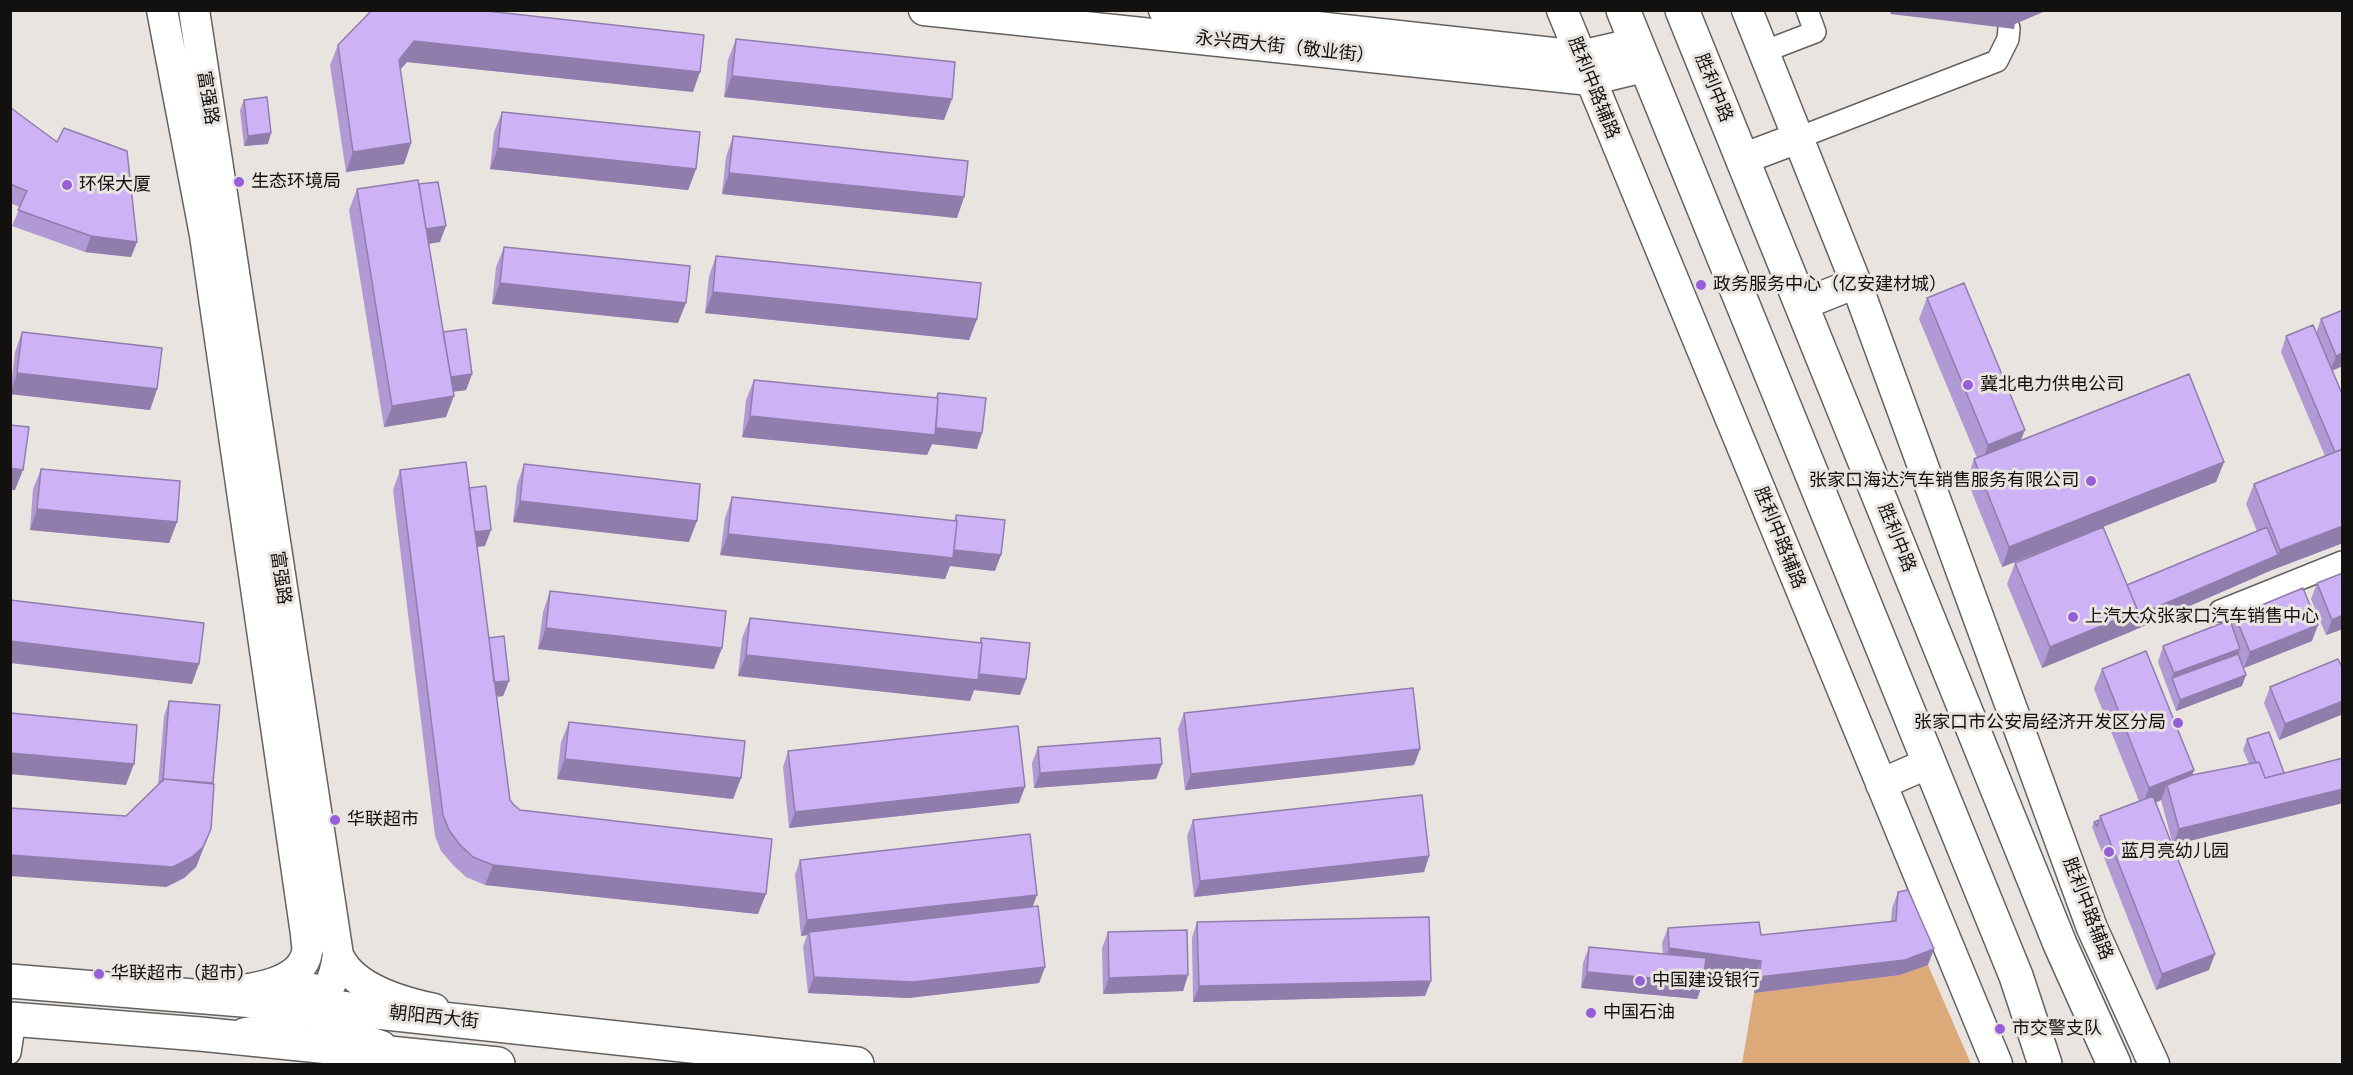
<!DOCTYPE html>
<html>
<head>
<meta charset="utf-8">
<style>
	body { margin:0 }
	#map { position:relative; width:2353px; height:1075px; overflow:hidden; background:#e9e4e0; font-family:"Varela Round",sans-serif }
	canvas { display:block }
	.frame { position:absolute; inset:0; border:12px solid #12110f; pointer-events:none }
</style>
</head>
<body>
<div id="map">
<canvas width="2353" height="1075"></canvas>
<div class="frame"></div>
</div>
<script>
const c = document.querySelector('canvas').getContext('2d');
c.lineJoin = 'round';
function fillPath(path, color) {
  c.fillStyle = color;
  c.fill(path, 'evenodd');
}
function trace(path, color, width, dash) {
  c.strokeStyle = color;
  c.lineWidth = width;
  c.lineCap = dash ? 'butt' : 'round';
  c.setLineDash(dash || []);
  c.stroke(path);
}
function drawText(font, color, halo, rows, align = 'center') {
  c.font = font + ' "Varela Round","Noto Sans SC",sans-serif';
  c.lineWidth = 6;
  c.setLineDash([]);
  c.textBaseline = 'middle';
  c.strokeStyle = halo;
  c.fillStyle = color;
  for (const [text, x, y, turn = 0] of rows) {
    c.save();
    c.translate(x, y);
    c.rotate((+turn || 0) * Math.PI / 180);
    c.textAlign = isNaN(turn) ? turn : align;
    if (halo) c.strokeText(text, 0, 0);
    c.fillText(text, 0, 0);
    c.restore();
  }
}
fillPath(new Path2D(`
	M 1928,965 L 1971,1064 L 1742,1064 L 1754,993 L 1900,975 Z`), '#dca978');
const street = new Path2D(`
	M 1763,52 L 1815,32 L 1807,10
	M 1798,138 L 1997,61 L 2008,39 L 2009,28
	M 2220,611 L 2342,562
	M 10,1053 L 15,1020`);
const secondary = new Path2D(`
	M 162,10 L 205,235 L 306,934 C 306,939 308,947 307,952 C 302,983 252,990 228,991
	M 194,10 L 338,955 C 352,988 401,1002 434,1009
	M 924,10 L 1590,80 L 1644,67
	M 1164,10 L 1580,56 L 1636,43
	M 1562,10 L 1997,1064
	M 1747,10 L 1856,283 L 2092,928 L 2154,1064
	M 1742,159 L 1798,138
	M 1801,305 L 1856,283
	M 1881,784 L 1929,763
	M 313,989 C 315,997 316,1005 319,1013 C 328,1032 363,1039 381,1046
	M 245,1033 C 297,1026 330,1013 338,955`);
const primary = new Path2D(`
	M 10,981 L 340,1008 L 857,1064
	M 10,1019 L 200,1034 L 498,1064`);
const highway = new Path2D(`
	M 1623,10 L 2016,976 L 2045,1064
	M 1682,10 L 2060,944 L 2114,1064`);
trace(street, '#65615e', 24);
trace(secondary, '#65615e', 33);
trace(primary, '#65615e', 36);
trace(highway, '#65615e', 36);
trace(street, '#fff', 21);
trace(secondary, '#fff', 30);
trace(primary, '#fff', 33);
trace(highway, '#fff', 33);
fillPath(new Path2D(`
	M 736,39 L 944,120 L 724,97 L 728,60 Z
	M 338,45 L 693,92 L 407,62 L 400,70 L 411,143 L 404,164 L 346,172 L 330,65 Z
	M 244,100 L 268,144 L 244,146 L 240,110 Z
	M 10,107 L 137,242 L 131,257 L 85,252 L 12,226 L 20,207 L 10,203 Z
	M 502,112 L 696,169 L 688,190 L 490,169 L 494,132 Z
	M 733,136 L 964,197 L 957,218 L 722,194 L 726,157 Z
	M 419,184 L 440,242 L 429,244 L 443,332 L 472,374 L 466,390 L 453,392 L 446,417 L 384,427 L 349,210 L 357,189 Z
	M 504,247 L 678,323 L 492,304 L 496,267 Z
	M 716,256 L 977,319 L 969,340 L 705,313 L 709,276 Z
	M 1927,298 L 2021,441 L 2224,462 L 2216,482 L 2103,527 L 2127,585 L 2257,531 L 2246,504 L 2254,484 L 2325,456 L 2281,352 L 2286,336 L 2316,333 L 2321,319 L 2343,366 L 2332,371 L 2342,394 L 2343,393 L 2343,543 L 2272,570 L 2130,632 L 2042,668 L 2007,584 L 2015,563 L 2078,537 L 2002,567 L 1967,480 L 1974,459 L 1977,458 L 1919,319 Z
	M 22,332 L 157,389 L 150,410 L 10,394 L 15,352 Z
	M 754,380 L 936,398 L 938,393 L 982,433 L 977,449 L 932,444 L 927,455 L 742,437 L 746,400 Z
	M 524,464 L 689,542 L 513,522 L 517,485 Z
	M 41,469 L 177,522 L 169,543 L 30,530 L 33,489 Z
	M 400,470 L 485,546 L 477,547 L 488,638 L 509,681 L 503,696 L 496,697 L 510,800 L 514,805 L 520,810 L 758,914 L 485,885 L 466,877 L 453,865 L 441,851 L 435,836 L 393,490 Z
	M 732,497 L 954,521 L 956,515 L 995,571 L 950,566 L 945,579 L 720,555 L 725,518 Z
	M 2343,573 L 2343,629 L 2326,635 L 2311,599 L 2317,583 Z
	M 550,591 L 714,669 L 538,649 L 543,612 Z
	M 2235,616 L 2312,641 L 2244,668 L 2238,654 L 2242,686 L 2176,711 L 2158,662 L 2163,646 L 2232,625 Z
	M 750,618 L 980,643 L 981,638 L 1026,679 L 1020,695 L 974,690 L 970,701 L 738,676 L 742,638 Z
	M 2102,669 L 2194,770 L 2192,775 L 2249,764 L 2243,750 L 2247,739 L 2284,773 L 2343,758 L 2343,803 L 2173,845 L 2161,800 L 2156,803 L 2209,970 L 2156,990 L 2092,827 L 2094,822 L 2099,820 L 2100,816 L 2139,801 L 2094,689 Z
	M 2343,669 L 2343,714 L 2279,740 L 2264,703 L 2270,687 Z
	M 169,701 L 213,783 L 211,829 L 196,867 L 184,878 L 166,887 L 126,816 L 158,785 L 164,716 Z
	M 1184,713 L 1420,749 L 1414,765 L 1185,790 L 1178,729 Z
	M 569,722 L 741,778 L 733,799 L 557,779 L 561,742 Z
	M 1038,747 L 1156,779 L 1034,788 L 1032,763 Z
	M 788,751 L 1019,803 L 789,828 L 783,767 Z
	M 1193,820 L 1429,856 L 1424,872 L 1194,897 L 1187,836 Z
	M 800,860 L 1032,907 L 1045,967 L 1039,983 L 908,998 L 808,993 L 803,947 L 807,935 L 801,936 L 795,875 Z
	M 1898,892 L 1928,965 L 1900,975 L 1754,993 L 1755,977 L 1705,970 L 1703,983 L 1697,999 L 1581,988 L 1583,963 L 1589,947 L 1663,954 L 1662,943 L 1668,928 L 1761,935 L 1891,922 L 1892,908 Z
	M 1197,922 L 1425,996 L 1193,1002 L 1192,938 Z
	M 1108,932 L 1188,975 L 1183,991 L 1103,994 L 1102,948 Z`), '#b099d4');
fillPath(new Path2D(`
	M 1892,10 L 1936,10 L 1933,19 L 1890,14 Z
	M 1936,10 L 2048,10 L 2015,24 L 2014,29 L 1933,19 Z
	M 414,41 L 700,72 L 693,92 L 407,62 L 391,80 L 399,60 Z
	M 732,76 L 952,99 L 944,120 L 724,97 Z
	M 271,133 L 268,144 L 244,146 L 248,136 Z
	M 411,143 L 404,164 L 346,172 L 353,152 Z
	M 498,148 L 696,169 L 688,190 L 490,169 Z
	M 729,173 L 964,197 L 957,218 L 722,194 Z
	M 446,226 L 440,242 L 418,245 L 424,229 Z
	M 91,236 L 137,242 L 131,257 L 85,252 Z
	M 500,283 L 686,303 L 678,323 L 492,304 Z
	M 713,292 L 977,319 L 969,340 L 705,313 Z
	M 2343,353 L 2343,366 L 2330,371 L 2336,356 Z
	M 17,373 L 157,389 L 150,410 L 10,394 Z
	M 472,374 L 466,390 L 442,393 L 448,377 Z
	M 454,396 L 446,417 L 384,427 L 392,406 Z
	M 750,416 L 934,428 L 982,433 L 977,449 L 932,444 L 927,455 L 742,437 Z
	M 2025,430 L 2017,450 L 1981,465 L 1988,445 Z
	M 2224,462 L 2216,482 L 2002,567 L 2009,547 Z
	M 10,468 L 23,470 L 15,490 L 10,490 Z
	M 520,501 L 697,521 L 689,542 L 513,522 Z
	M 37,509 L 177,522 L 169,543 L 30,530 Z
	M 2343,526 L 2343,543 L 2272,570 L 2130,632 L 2042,668 L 2050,647 L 2278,555 L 2280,550 Z
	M 491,530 L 485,546 L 467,548 L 472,532 Z
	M 728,534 L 953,550 L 1001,555 L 995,571 L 950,566 L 945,579 L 720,555 Z
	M 2343,615 L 2343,629 L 2326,635 L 2332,620 Z
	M 2318,625 L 2312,641 L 2244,668 L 2250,652 Z
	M 546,628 L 722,648 L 714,669 L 538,649 Z
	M 10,641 L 199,664 L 192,684 L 10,663 Z
	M 2240,649 L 2234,664 L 2172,678 L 2174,673 Z
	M 746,655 L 978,674 L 1026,679 L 1020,695 L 974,690 L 970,701 L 738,676 Z
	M 2246,675 L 2242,686 L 2176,711 L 2180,700 Z
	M 509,681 L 503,696 L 486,698 L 492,682 Z
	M 2343,701 L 2343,714 L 2279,740 L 2285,724 Z
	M 1420,749 L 1414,765 L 1185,790 L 1191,774 Z
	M 10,753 L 134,764 L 126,785 L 10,774 Z
	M 565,759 L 741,778 L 733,799 L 557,779 Z
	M 1162,764 L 1156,779 L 1034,788 L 1040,773 Z
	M 2194,770 L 2186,790 L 2167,785 L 2161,800 L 2141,808 L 2149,788 Z
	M 1025,787 L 1019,803 L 789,828 L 795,812 Z
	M 2343,789 L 2343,803 L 2173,845 L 2179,829 Z
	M 211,829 L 196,867 L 184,878 L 166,887 L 10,876 L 10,855 Z
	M 1429,856 L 1424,872 L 1194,897 L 1200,881 Z
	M 493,865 L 766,894 L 758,914 L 485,885 Z
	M 1037,895 L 1031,911 L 809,932 L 807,935 L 801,936 L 807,920 Z
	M 1669,948 L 1761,961 L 1755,977 L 1664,964 Z
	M 1934,949 L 1928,965 L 1900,975 L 1754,993 L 1759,977 Z
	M 2215,954 L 2209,970 L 2156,990 L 2162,974 Z
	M 1045,967 L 1039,983 L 908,998 L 808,993 L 814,977 Z
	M 1587,972 L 1703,983 L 1697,999 L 1581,988 Z
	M 1188,975 L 1183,991 L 1103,994 L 1109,978 Z
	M 1431,981 L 1425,996 L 1193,1002 L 1199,986 Z`), '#907dac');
const building = new Path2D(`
	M 372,10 L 478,10 L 704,35 L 700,72 L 414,41 L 399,60 L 411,143 L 353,152 L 338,45 Z
	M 2000,10 L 2020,10 L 2020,13 Z
	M 736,39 L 955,62 L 952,99 L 732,76 Z
	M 267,97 L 271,133 L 248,136 L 244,100 Z
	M 10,107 L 19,114 L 57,142 L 64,128 L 127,151 L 137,242 L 91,236 L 18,210 L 27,191 L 10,184 Z
	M 502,112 L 700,132 L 696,169 L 498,148 Z
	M 733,136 L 968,161 L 964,197 L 729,173 Z
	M 418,180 L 454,396 L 392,406 L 357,189 Z
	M 438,182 L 446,226 L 426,229 L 419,184 Z
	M 504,247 L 690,266 L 686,303 L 500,283 Z
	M 716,256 L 981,283 L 977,319 L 713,292 Z
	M 1964,283 L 2025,430 L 1988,445 L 1927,298 Z
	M 2343,310 L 2343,353 L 2336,356 L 2321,319 Z
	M 2313,325 L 2343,396 L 2343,449 L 2335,452 L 2286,336 Z
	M 466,329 L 472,374 L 451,377 L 443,332 Z
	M 22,332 L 162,348 L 157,389 L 17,373 Z
	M 2189,374 L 2224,462 L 2009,547 L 1974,459 Z
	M 754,380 L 938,398 L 935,435 L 750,416 Z
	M 938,393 L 986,398 L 982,433 L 936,428 L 938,398 L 937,398 Z
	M 10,425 L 29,427 L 23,470 L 10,468 Z
	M 2343,449 L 2343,526 L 2280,550 L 2254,484 Z
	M 466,462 L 510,800 L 514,805 L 520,810 L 772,839 L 766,894 L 493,865 L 473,857 L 460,845 L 449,830 L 443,815 L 400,470 Z
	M 524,464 L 700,484 L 697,521 L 520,501 Z
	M 41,469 L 180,481 L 177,522 L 37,509 Z
	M 486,486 L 491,530 L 475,532 L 469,488 Z
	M 732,497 L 957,521 L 953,558 L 728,534 Z
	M 956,515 L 1005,520 L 1001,555 L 954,550 L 957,521 L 956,521 Z
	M 2103,527 L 2138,611 L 2050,647 L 2015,563 Z
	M 2267,527 L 2278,555 L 2136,616 L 2138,611 L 2127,585 Z
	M 2343,573 L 2343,615 L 2332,620 L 2317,583 Z
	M 2303,588 L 2318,625 L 2250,652 L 2235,616 Z
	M 550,591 L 726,611 L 722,648 L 546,628 Z
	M 10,600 L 204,623 L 199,664 L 10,641 Z
	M 750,618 L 982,643 L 978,680 L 746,655 Z
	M 2230,620 L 2240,649 L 2174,673 L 2163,646 Z
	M 504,636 L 509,681 L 494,682 L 489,638 Z
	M 981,638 L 1030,643 L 1026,679 L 979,674 L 982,643 L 981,643 Z
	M 2146,651 L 2194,770 L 2149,788 L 2102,669 Z
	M 2238,654 L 2246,675 L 2180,700 L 2172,678 Z
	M 2338,659 L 2343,669 L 2343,701 L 2285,724 L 2270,687 Z
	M 1413,688 L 1420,749 L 1191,774 L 1184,713 Z
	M 169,701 L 220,705 L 213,783 L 164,779 L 163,781 Z
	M 10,713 L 137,725 L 134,764 L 10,753 Z
	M 569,722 L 745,741 L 741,778 L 565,759 Z
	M 1018,726 L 1025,787 L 795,812 L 788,751 Z
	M 2269,732 L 2284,773 L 2265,778 L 2259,762 L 2256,763 L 2247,739 Z
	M 1160,738 L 1162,764 L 1040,773 L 1038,747 Z
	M 2343,758 L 2343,789 L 2179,829 L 2167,785 L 2192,775 L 2259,762 L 2265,778 Z
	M 164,779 L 214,784 L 211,829 L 203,847 L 192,857 L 173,867 L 10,855 L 10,808 L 126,816 Z
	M 1422,795 L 1429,856 L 1200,881 L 1193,820 Z
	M 2153,796 L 2215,954 L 2162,974 L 2100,816 Z
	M 2099,820 L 2097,826 L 2094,822 Z
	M 1030,834 L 1037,895 L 807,920 L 800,860 Z
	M 1908,890 L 1934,949 L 1905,960 L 1759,977 L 1761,961 L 1669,948 L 1668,928 L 1759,922 L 1761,935 L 1896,921 L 1898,892 Z
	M 1038,906 L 1045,967 L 913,982 L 814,977 L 809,932 Z
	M 1429,917 L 1431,981 L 1199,986 L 1197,922 Z
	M 1187,930 L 1188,975 L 1109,978 L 1108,932 Z
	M 1589,947 L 1706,958 L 1703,983 L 1587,972 Z`);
fillPath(building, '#cdb2f6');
trace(building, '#907dac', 1.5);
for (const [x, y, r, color] of [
	[239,182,6,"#965ed7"],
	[67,185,6,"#965ed7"],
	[1701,285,6,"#965ed7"],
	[1968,385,6,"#965ed7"],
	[2091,481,6,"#965ed7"],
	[2073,617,6,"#965ed7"],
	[2178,723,6,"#965ed7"],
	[335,820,6,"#965ed7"],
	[2109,852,6,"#965ed7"],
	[99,974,6,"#965ed7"],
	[1640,981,6,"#965ed7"],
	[1591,1013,6,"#965ed7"],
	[2000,1029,6,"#965ed7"]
]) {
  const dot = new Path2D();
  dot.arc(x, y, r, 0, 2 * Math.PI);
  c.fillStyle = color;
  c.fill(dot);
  trace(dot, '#e9e4e0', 2);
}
drawText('18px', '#12110f', '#e9e4e0', [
	["永兴西大街（敬业街）",1285,48,6],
	["胜利中路辅路",1593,88,68],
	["胜利中路",1713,88,68],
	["富强路",207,98,81],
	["胜利中路辅路",1779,538,68],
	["胜利中路",1896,538,68],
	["富强路",280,578,82],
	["胜利中路辅路",2087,909,69],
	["朝阳西大街",434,1018,6]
]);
drawText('18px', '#12110f', '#e9e4e0', [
	["生态环境局",251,182],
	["环保大厦",79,185],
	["政务服务中心（亿安建材城）",1713,285],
	["冀北电力供电公司",1980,385],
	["张家口海达汽车销售服务有限公司",2079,481,"right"],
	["上汽大众张家口汽车销售中心",2085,617],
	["张家口市公安局经济开发区分局",2166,723,"right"],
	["华联超市",347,820],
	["蓝月亮幼儿园",2121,852],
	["华联超市（超市）",111,974],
	["中国建设银行",1652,981],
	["中国石油",1603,1013],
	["市交警支队",2012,1029]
], 'left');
</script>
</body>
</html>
